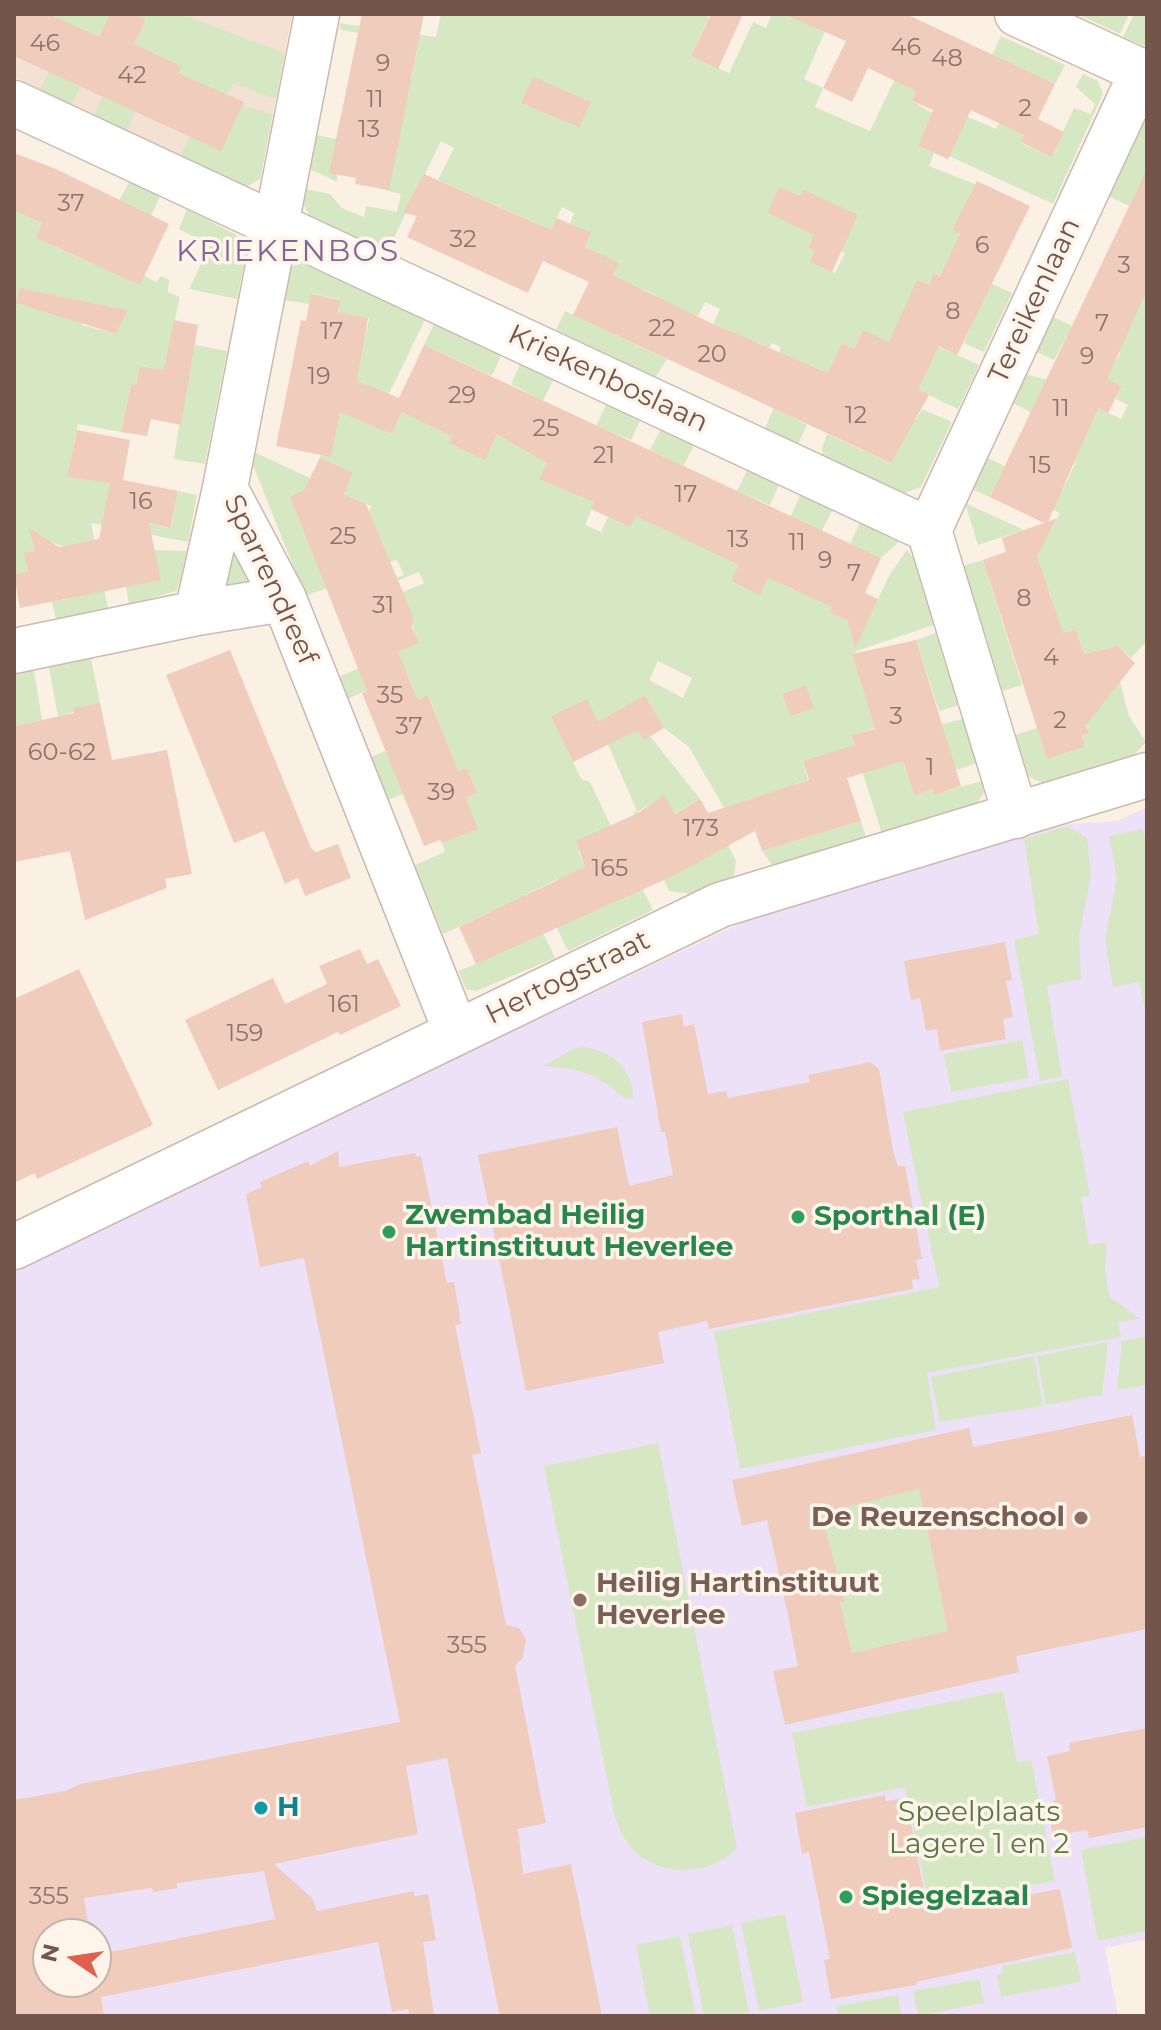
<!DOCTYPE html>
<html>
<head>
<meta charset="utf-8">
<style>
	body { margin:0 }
	#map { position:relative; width:1161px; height:2030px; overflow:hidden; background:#fbf0e4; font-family:Montserrat,sans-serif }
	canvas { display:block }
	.frame { position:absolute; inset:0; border:16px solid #73554b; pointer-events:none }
	.north { position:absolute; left:32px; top:1918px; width:80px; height:80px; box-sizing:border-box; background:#fef4ea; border:2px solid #c6b4aa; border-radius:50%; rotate:283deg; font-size:22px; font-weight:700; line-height:32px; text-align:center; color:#73554b }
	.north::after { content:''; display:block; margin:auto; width:28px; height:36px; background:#e0604e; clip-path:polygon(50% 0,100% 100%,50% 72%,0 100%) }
</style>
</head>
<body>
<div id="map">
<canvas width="1161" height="2030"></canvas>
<div class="frame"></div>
<div class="north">N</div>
</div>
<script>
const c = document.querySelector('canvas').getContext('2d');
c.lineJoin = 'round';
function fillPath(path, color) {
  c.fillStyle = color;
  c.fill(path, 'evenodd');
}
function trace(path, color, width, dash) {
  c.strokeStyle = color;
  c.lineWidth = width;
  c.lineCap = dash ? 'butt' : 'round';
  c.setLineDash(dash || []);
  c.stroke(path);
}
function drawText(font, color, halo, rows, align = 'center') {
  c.font = font + ' Montserrat,sans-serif';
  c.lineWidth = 7;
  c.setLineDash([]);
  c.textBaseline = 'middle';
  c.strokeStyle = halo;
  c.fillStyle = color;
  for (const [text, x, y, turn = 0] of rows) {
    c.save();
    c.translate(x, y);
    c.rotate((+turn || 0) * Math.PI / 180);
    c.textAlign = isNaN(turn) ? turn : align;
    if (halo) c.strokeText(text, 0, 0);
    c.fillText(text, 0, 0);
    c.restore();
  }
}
fillPath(new Path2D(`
	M 14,14 L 292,14 L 260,179 L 246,187 L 14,77 Z`), '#f3e1d3');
fillPath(new Path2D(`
	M 1147,807 L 1147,1939 L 1105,1948 L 1118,2016 L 14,2016 L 14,1267 L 758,915 L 998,841 L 1067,824 L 1118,821 ZM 48,1934 L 96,1934 L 96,1982 L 48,1982 Z`), '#ede1f7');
fillPath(new Path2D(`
	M 52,14 L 110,14 L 99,37 L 55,24 L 58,17 Z
	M 133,14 L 181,14 L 285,53 L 276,99 L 233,84 L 225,98 L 178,73 L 181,68 L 177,64 L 134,44 L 146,21 Z
	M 441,14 L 703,14 L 709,17 L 691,56 L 729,73 L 753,22 L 766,28 L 772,14 L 786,14 L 825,32 L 804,79 L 823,88 L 815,107 L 870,131 L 902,64 L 924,74 L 912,101 L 932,113 L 918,146 L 934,153 L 929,166 L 980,186 L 952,230 L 960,234 L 952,252 L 971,274 L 1012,293 L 984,352 L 964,343 L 981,302 L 969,289 L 935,273 L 929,285 L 917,280 L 933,344 L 979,365 L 958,409 L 912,387 L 876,337 L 863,330 L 854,349 L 842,344 L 828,373 L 811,365 L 801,389 L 779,353 L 781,347 L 772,343 L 769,348 L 757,342 L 755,345 L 713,324 L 720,309 L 705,302 L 698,316 L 654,300 L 656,295 L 613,276 L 618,263 L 585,247 L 591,234 L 570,224 L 574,213 L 562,207 L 545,245 L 540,225 L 438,180 L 454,148 L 441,141 L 387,252 L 309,215 L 303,203 L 306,189 L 330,194 L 342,208 L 364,217 L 366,206 L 397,212 L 401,194 L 376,188 L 412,76 L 418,44 L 341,30 L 339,23 L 436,37 ZM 811,241 L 845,253 L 835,273 L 810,262 L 814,251 L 808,248 Z
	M 1077,14 L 1129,14 L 1120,34 Z
	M 1134,14 L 1147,14 L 1147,47 L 1123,37 Z
	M 1001,36 L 1065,65 L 1055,84 L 992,55 Z
	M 50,70 L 80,87 L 72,105 L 40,90 Z
	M 1083,74 L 1098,81 L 1103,94 L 1053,204 L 936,150 L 968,117 L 996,129 L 999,123 L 1024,135 L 1021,143 L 1051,157 L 1074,108 L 1091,114 L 1095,104 L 1076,87 Z
	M 103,96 L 136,110 L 127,130 L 94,115 Z
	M 242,106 L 273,114 L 260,179 L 246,187 L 180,155 L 190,135 Z
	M 1147,114 L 1147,214 L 1108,196 Z
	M 316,135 L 337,139 L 337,182 L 310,169 Z
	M 129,182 L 160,196 L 151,216 L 119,201 Z
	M 187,209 L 244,239 L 247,250 L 237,299 L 189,289 L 210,245 L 179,229 Z
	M 14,210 L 44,220 L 36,238 L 93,264 L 99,250 L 156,282 L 161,276 L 169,280 L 168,292 L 180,297 L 170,340 L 227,351 L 205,464 L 174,459 L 187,374 L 140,366 L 136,385 L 131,385 L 121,432 L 78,424 L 71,458 L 111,480 L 127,519 L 170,528 L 178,491 L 197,495 L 188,542 L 91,523 L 108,608 L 56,619 L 52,602 L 71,598 L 62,546 L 45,540 L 33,540 L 35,551 L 25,554 L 28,571 L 14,574 ZM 109,305 L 126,314 L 116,334 L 82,325 L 86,309 L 105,313 Z
	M 301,263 L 425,320 L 385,402 L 392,434 L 407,402 L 452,436 L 450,443 L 485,459 L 497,434 L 548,460 L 540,479 L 596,499 L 585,525 L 601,532 L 608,517 L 630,527 L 641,504 L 739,565 L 732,582 L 760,594 L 768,578 L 794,590 L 800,578 L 838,594 L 830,613 L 864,628 L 890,574 L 907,550 L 914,559 L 934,625 L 856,651 L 853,657 L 875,728 L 851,736 L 855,746 L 963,719 L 977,763 L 956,770 L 904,766 L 914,794 L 933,789 L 935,794 L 982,781 L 985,791 L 976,805 L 882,834 L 855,749 L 803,761 L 808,780 L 795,784 L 797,790 L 724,808 L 689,747 L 664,728 L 645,695 L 625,707 L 644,739 L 650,736 L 700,799 L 674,814 L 664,796 L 637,812 L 646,827 L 728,845 L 736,861 L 734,877 L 691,894 L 669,891 L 633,813 L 637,811 L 608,744 L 552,717 L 581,779 L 590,782 L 611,826 L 578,851 L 603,906 L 642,888 L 653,910 L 568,951 L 556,926 L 577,916 L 558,879 L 525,895 L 555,958 L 476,991 L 466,989 L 458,971 L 476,964 L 495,910 L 443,934 L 415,865 L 445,852 L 442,843 L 478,829 L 466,798 L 477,793 L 467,768 L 388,800 L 371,757 L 385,751 L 388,757 L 444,736 L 429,696 L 418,700 L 407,673 L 347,699 L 338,677 L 418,643 C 411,625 412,613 403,592 L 424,583 L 419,572 L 397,581 L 396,578 L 404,575 L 397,560 L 390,562 L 369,511 L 371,506 L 344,494 L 353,473 L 345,470 L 343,475 L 317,463 L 321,455 L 328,456 L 333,444 L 348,349 L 362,350 L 369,319 L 339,312 L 340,299 L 312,294 L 309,304 L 284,300 L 290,267 ZM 658,661 L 692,678 L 683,698 L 649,680 Z
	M 1147,280 L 1147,641 L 1131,658 L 1118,646 L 1084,654 L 1076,629 L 1060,634 L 1050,592 L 1043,593 L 1029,532 L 1050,532 L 1060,513 L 1046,507 L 1033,479 L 1062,491 L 1074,466 L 1091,405 L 1121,419 L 1128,405 L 1116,399 L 1122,386 L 1104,378 L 1120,354 L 1117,347 Z
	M 565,311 L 667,359 L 656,377 L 556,330 Z
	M 1051,316 L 1072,326 L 1054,360 L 1035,351 Z
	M 434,324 L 501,355 L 492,376 L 424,345 Z
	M 520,364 L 553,380 L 543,401 L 511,384 Z
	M 1025,374 L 1047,380 L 1032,413 L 1011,402 Z
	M 606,405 L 640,421 L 631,440 L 596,426 Z
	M 774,408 L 807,425 L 798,444 L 765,428 Z
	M 922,409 L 952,422 L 921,487 L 904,493 L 823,456 L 822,448 L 827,434 L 891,463 L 912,419 L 916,420 Z
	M 661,429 L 694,446 L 683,466 L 650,450 Z
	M 254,452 L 310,478 L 304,490 L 290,497 L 327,588 L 305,596 L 253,465 Z
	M 986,457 L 1006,467 L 990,497 L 971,489 Z
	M 747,470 L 779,485 L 770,505 L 737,491 Z
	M 800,495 L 832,510 L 822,531 L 791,516 Z
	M 965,503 L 1024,530 L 978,545 Z
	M 860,523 L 899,542 L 881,558 L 850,544 Z
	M 227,536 L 255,586 L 219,590 Z
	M 155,550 L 187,551 L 177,591 L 129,604 L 126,587 Z
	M 983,560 L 1022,685 L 1003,691 L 963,566 Z
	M 936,633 L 959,705 L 939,711 L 916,640 Z
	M 91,659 L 100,703 L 58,717 L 49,667 Z
	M 34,670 L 42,720 L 14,726 L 14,674 Z
	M 1120,682 L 1129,716 L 1146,742 L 1135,754 L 1045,784 L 1029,777 L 1015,735 L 1037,728 L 1047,759 L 1085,747 L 1082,735 L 1089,732 L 1075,692 Z
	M 861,821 L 867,840 L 775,869 L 762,851 Z
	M 1068,826 L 1087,838 L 1091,875 L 1079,936 L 1081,979 L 1047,986 L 1062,1077 L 1040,1081 L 1014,940 L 1039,934 L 1024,839 Z
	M 1143,829 L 1147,848 L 1147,1021 L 1139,982 L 1113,987 L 1105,939 L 1117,878 L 1109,836 Z
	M 1022,1040 L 1029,1078 L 951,1092 L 944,1054 Z
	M 585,1047 C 612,1051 634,1070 633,1098 L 625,1099 C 597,1074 580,1068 543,1066 L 573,1049 Z
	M 1068,1079 L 1090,1195 L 1081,1198 L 1089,1245 L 1107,1242 L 1105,1267 L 1109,1296 L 1140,1319 L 1118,1322 L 1121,1337 L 927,1373 L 936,1430 L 740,1469 L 714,1332 L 939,1287 L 903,1112 Z
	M 1147,1336 L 1147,1385 L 1117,1390 L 1122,1341 Z
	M 1108,1342 L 1102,1395 L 1046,1405 L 1037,1356 Z
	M 1034,1356 L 1043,1406 L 940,1422 L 931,1377 Z
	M 658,1443 L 737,1848 C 708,1879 651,1878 626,1841 C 621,1834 619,1825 615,1818 L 544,1466 Z
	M 919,1489 L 948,1631 L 852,1653 L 840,1602 L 845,1600 L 821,1513 Z
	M 1003,1691 L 1017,1762 L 1031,1760 L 1055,1881 L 929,1906 L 905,1787 L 807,1807 L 792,1733 Z
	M 1147,1837 L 1147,1931 L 1098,1941 L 1081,1850 Z
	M 785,1914 L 803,2002 L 759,2011 L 741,1923 Z
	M 732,1925 L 749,2013 L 704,2016 L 688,1934 Z
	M 680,1936 L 696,2016 L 650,2016 L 636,1945 Z
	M 1075,1952 L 1081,1982 L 1001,1997 L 997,1975 L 1003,1973 L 1002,1966 Z
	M 979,1979 L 984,2003 L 918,2016 L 913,1991 Z
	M 898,1995 L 901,2016 L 838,2016 L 836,2006 Z`), '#d6e8c3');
fillPath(new Path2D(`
	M 14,14 L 49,14 L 99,37 L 110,14 L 133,14 L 146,20 L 134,44 L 177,64 L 181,68 L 178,73 L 244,102 L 221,151 L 14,56 Z
	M 362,14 L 424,14 L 389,190 L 355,184 L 356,178 L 329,173 Z
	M 711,14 L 743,14 L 718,69 L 691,56 Z
	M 783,14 L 906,14 L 1055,84 L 1038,119 L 1064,132 L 1051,157 L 1021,142 L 1024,135 L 971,110 L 948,159 L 918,146 L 933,110 L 912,101 L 916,91 L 868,68 L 852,102 L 823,88 L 846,41 Z
	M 533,77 L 591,102 L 579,127 L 521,103 Z
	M 14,153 L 56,169 L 169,224 L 140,285 L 36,238 L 42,223 L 14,210 Z
	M 1147,169 L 1147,290 L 1107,379 L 1122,386 L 1108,413 L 1098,408 L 1048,522 L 1057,518 L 1037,557 L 1063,633 L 1076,629 L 1084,654 L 1118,646 L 1135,663 L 1086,725 L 1089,733 L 1082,735 L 1085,747 L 1047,759 L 983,560 L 1006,552 L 1002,538 L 1044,523 L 990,497 Z
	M 424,174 L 551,230 L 557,218 L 591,233 L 585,247 L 619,263 L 613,275 L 713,324 L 828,373 L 842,343 L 854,349 L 863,330 L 889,342 L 917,280 L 929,285 L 934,273 L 940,276 L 960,234 L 952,230 L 977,181 L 1030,206 L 957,355 L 939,346 L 918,389 L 929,395 L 891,463 L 573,315 L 589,282 L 543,261 L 528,293 L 407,237 L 417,216 L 403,213 Z
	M 779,187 L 800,196 L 804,190 L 858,215 L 832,272 L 810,262 L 814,251 L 808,248 L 814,235 L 768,213 Z
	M 20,288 L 128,310 L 116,334 L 16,303 Z
	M 311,294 L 341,300 L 338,312 L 368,318 L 357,381 L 399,398 L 424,345 L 881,558 L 865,593 L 878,599 L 855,648 L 848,621 L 830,613 L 832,607 L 768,578 L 760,595 L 731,581 L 739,565 L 636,516 L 630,527 L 591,509 L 594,502 L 539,479 L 547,463 L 497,434 L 485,460 L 449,443 L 452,436 L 402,412 L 392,434 L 340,412 L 331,457 L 276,446 L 301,320 L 306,321 Z
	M 174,320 L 198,325 L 181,425 L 151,419 L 147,436 L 121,432 L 131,385 L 136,385 L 140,366 L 164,370 Z
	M 77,430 L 130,440 L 123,480 L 178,491 L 170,528 L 149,523 L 161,580 L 20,608 L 14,574 L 28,571 L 24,553 L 35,551 L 29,528 L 59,547 L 99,539 L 110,483 L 67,477 Z
	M 320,458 L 353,473 L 344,494 L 366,504 L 413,616 L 412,628 L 419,643 L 398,652 L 418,700 L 428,695 L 458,771 L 467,768 L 477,793 L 466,798 L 478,829 L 442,843 L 440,840 L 424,846 L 362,693 L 367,691 L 290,497 L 304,490 Z
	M 916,640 L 961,786 L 934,795 L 933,789 L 914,795 L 903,761 L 847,778 L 861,821 L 762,851 L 755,831 L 673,876 L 476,964 L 459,927 L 585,867 L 576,841 L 638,813 L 664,795 L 675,814 L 700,799 L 708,813 L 809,780 L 803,761 L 855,745 L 851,735 L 875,729 L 852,654 Z
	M 230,650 L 311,848 L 316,852 L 338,844 L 351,878 L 305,896 L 298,878 L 285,884 L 264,831 L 234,843 L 166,675 Z
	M 806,685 L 814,708 L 791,716 L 782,694 Z
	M 645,695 L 664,728 L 644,740 L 638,730 L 573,762 L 551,716 L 587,699 L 598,722 Z
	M 100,703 L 112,760 L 167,750 L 192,874 L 165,879 L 167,888 L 85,920 L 70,851 L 14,862 L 14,726 L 74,713 L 74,708 Z
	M 1005,942 L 1012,980 L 1006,981 L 1013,1017 L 1003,1019 L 1006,1039 L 940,1051 L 937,1029 L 926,1031 L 920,998 L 911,1000 L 904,961 Z
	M 360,949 L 367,964 L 378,959 L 401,1006 L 340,1035 L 338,1032 L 218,1090 L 185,1020 L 273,978 L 285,1004 L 327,984 L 319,966 Z
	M 79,969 L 153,1125 L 37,1179 L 35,1173 L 14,1183 L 14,999 Z
	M 682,1014 L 684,1027 L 694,1024 L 708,1094 L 726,1091 L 728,1098 L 810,1082 L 808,1075 L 870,1062 L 879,1069 L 893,1151 L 898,1166 L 905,1166 L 922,1259 L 916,1260 L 920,1279 L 912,1280 L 913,1289 L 709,1329 L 707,1321 L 658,1332 L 664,1363 L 526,1391 L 478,1155 L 617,1127 L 629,1186 L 673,1175 L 665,1132 L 661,1132 L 642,1022 Z
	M 338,1151 L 339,1167 L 415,1153 L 416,1157 L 421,1156 L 447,1283 L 454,1282 L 461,1324 L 455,1325 L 481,1453 L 472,1455 L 506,1625 L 519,1628 L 526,1639 L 523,1657 L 515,1666 L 546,1823 L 518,1829 L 523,1874 L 571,1864 L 602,2016 L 500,2016 L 447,1758 L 406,1766 L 418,1834 L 274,1864 L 312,1898 L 317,1911 L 414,1891 L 415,1896 L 428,1894 L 436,1940 L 423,1942 L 434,2016 L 410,2016 L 408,2009 L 392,2012 L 378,1942 L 101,1997 L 104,2016 L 14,2016 L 14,1800 L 65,1791 L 80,1784 L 400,1722 L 304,1258 L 260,1267 L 246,1194 L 262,1187 L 260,1182 L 308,1161 L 310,1166 ZM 264,1871 L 275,1919 L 96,1955 L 96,1982 L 48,1982 L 48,1934 L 90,1934 L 84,1898 L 152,1888 L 153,1892 L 177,1888 L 177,1883 Z
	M 1132,1415 L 1140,1457 L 1147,1455 L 1147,1629 L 1016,1656 L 1019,1672 L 785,1725 L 773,1671 L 798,1666 L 787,1610 L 767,1520 L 742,1526 L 732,1480 L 969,1428 L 973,1447 ZM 919,1489 L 948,1631 L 852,1653 L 840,1602 L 845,1601 L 821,1513 Z
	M 1147,1728 L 1147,1827 L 1089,1838 L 1087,1830 L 1053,1836 L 1048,1807 L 1056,1799 L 1047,1756 L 1070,1751 L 1069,1743 Z
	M 885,1795 L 886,1801 L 906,1798 L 928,1912 L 1060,1889 L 1072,1948 L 916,1982 L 917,1985 L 831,1999 L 824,1960 L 830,1959 L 809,1852 L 802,1854 L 795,1813 Z`), '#f0ccbd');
const minor = new Path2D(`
	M 317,14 L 225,488 L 284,599 L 456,1032
	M 1017,14 L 1147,74
	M 14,103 L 929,530 L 1016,816
	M 929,530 L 1142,72
	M 197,613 L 284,599
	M 14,651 L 197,613 L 225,488
	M 14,1247 L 720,905 L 1147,775`);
trace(minor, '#ceb9ae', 47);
trace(minor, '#fff', 44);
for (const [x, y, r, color] of [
	[798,1217,8,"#2e9e5b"],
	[389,1232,8,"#2e9e5b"],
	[1081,1518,8,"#8d6e63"],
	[580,1600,8,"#8d6e63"],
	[261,1808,8,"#0f9aa8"],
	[846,1897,8,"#2e9e5b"]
]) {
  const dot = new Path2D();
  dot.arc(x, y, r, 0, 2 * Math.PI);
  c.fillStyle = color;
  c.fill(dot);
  trace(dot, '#fef4ea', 3);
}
drawText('24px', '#927368', null, [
	["46",45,44],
	["46",906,48],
	["48",947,59],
	["9",383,64],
	["42",132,76],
	["11",375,100],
	["2",1025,109],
	["13",369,130],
	["37",71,204],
	["32",463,240],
	["6",982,246],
	["3",1124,266],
	["8",953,312],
	["7",1102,324],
	["22",662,329],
	["17",332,332],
	["20",712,355],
	["9",1087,357],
	["19",319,377],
	["29",462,396],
	["11",1061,409],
	["12",856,416],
	["25",546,429],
	["21",604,456],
	["15",1040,466],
	["17",686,495],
	["16",141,502],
	["25",343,537],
	["13",738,540],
	["11",797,543],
	["9",825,561],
	["7",854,574],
	["8",1024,599],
	["31",383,606],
	["4",1051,658],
	["5",890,669],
	["35",390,696],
	["3",896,717],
	["2",1060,721],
	["37",409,727],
	["60-62",62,753],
	["1",930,768],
	["39",441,793],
	["173",701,829],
	["165",610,869],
	["161",344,1005],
	["159",245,1034],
	["355",467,1646],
	["355",49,1897]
]);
drawText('28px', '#73554b', '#fef4ea', [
	["Tereikenlaan",1035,301,-65],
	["Kriekenboslaan",608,379,25],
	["Sparrendreef",270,580,65],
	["Hertogstraat",568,978,-26]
]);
drawText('bold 28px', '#27864d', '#fef4ea', [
	["Zwembad Heilig",405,1216],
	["Hartinstituut Heverlee",405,1248],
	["Sporthal (E)",814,1217],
	["Spiegelzaal",862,1897]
], 'left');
drawText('bold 28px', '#785e54', '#fef4ea', [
	["De Reuzenschool",1065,1518],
	["Heilig Hartinstituut",596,1584,"left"],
	["Heverlee",596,1616,"left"]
], 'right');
drawText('bold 28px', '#0d838f', '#fef4ea', [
	["H",277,1808]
], 'left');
drawText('28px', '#587843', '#fef4ea', [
	["Speelplaats",979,1813],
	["Lagere 1 en 2",979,1845]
]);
c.letterSpacing = '2px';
drawText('30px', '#816696', '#fef4ea', [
	["KRIEKENBOS",288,252]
]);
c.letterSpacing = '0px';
</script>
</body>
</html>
